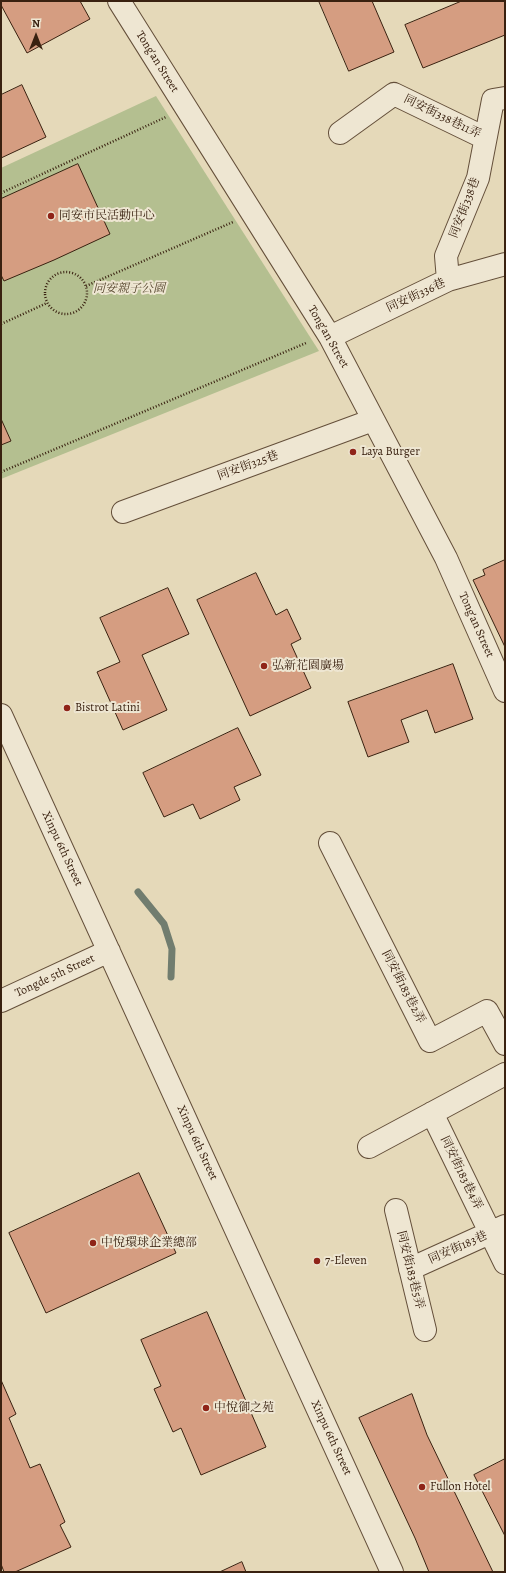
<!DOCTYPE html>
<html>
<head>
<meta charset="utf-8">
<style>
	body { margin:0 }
	#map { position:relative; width:506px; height:1573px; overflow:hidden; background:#e5d9b9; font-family:Alegreya,serif }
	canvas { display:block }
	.frame { position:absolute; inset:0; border:2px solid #392110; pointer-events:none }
	.north { position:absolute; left:16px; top:16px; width:40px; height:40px; -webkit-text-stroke:3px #eee6d2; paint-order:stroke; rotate:0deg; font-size:11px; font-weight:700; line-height:16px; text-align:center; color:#392110 }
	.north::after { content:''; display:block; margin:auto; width:14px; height:18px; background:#392110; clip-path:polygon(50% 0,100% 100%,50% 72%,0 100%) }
</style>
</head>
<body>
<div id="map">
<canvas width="506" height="1573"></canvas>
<div class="frame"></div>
<div class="north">N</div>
</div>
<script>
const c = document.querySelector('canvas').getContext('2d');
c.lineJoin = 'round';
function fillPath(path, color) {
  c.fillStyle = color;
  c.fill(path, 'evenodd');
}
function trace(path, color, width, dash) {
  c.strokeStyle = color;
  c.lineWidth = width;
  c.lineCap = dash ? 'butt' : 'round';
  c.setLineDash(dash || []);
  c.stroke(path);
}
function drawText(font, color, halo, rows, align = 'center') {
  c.font = font + ' Alegreya,"Noto Serif TC",serif';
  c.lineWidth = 4;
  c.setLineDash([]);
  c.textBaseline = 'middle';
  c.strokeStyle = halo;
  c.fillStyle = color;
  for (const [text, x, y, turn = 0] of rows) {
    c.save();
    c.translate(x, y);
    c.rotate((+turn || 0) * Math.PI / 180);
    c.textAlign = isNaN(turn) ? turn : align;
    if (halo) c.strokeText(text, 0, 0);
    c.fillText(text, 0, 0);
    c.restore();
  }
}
fillPath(new Path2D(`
	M 156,96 L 319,351 L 1,479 L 1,168 Z`), '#b4bf90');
trace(new Path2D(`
	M 138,892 L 164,924 L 172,949 L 171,977`), '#717d6f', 7);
const building = new Path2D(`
	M 1,1 L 80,1 L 90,19 L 27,53 L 1,5 Z
	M 319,1 L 372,1 L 394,52 L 349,71 Z
	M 462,1 L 505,1 L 505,35 L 423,68 L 405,25 Z
	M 22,85 L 46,137 L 1,158 L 1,95 Z
	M 78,164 L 110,234 L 54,260 L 4,281 L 1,275 L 1,199 Z
	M 2,421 L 11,441 L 1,445 L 1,422 Z
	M 505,560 L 505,647 L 473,580 L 485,575 L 483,570 Z
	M 256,573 L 276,615 L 287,609 L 301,639 L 291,644 L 311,688 L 250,716 L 197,600 Z
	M 168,588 L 189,634 L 142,655 L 167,710 L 123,730 L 97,672 L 120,662 L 100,618 Z
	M 453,664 L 473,719 L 435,733 L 427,710 L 401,720 L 409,742 L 368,757 L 348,702 Z
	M 238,728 L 261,775 L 234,787 L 240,800 L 200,819 L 193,804 L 164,817 L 143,773 Z
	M 139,1173 L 176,1253 L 46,1313 L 9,1233 Z
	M 207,1312 L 266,1447 L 201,1475 L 181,1428 L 173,1432 L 154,1389 L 161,1386 L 141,1340 Z
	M 1,1380 L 16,1414 L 9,1418 L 30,1468 L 40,1464 L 65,1522 L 60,1525 L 71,1547 L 15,1572 L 4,1572 L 1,1564 Z
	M 412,1394 L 427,1435 L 493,1572 L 429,1572 L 415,1538 L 359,1418 Z
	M 505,1459 L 505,1536 L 474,1475 Z
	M 242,1562 L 246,1572 L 220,1572 Z`);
fillPath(building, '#d59d81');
trace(building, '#392110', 1);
const minor = new Path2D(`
	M 119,1 L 330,337 L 446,558 L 505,691
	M 340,133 L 394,94 L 485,138
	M 448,280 L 446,256 L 478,178 L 493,100 L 505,98
	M 330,337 L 448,280 L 505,264
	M 123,512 L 373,420
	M 1,715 L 392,1572
	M 330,843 L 430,1041 L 487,1011 L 505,1044
	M 1,1001 L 109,951
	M 432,1113 L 505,1263
	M 369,1147 L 505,1074
	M 396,1210 L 425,1330
	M 410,1269 L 505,1226`);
trace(minor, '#644f3a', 24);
trace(new Path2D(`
	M 1,193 L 166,117
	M45 293a21 21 0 1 1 42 0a21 21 0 1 1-42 0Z
	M 86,286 L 233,222
	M 1,324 L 47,303
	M 1,472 L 306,343`), '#392110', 2.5, [1, 2]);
trace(minor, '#eee6d2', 22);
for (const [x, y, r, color] of [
	[51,216,4,"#8f2418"],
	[353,452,4,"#8f2418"],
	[264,666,4,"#8f2418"],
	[67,708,4,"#8f2418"],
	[93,1243,4,"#8f2418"],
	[317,1261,4,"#8f2418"],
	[206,1408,4,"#8f2418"],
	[422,1487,4,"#8f2418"]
]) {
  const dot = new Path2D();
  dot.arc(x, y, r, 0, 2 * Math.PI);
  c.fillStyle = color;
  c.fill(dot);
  trace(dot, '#eee6d2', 1.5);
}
drawText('12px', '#392110', '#eee6d2', [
	["Tong'an Street",157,62,58],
	["同安街338巷11弄",442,117,26],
	["同安街338巷",465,208,-69],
	["同安街336巷",416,296,-25],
	["Tong'an Street",328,337,60],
	["同安街325巷",248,466,-20],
	["Tong'an Street",476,625,66],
	["Xinpu 6th Street",62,849,65],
	["Tongde 5th Street",55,976,-25],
	["同安街183巷2弄",403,987,63],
	["Xinpu 6th Street",197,1143,65],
	["同安街183巷4弄",461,1173,64],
	["同安街183巷",458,1248,-24],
	["同安街183巷5弄",410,1270,76],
	["Xinpu 6th Street",331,1438,65]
]);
drawText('12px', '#392110', '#eee6d2', [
	["同安市民活動中心",59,216],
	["Laya Burger",361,452],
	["弘新花園廣場",272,666],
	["Bistrot Latini",75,708],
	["中悅環球企業總部",101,1243],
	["7-Eleven",325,1261],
	["中悅御之苑",214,1408],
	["Fullon Hotel",430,1487]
], 'left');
drawText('italic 12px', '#584830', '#eee6d2', [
	["同安親子公園",129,289]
]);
</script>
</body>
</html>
